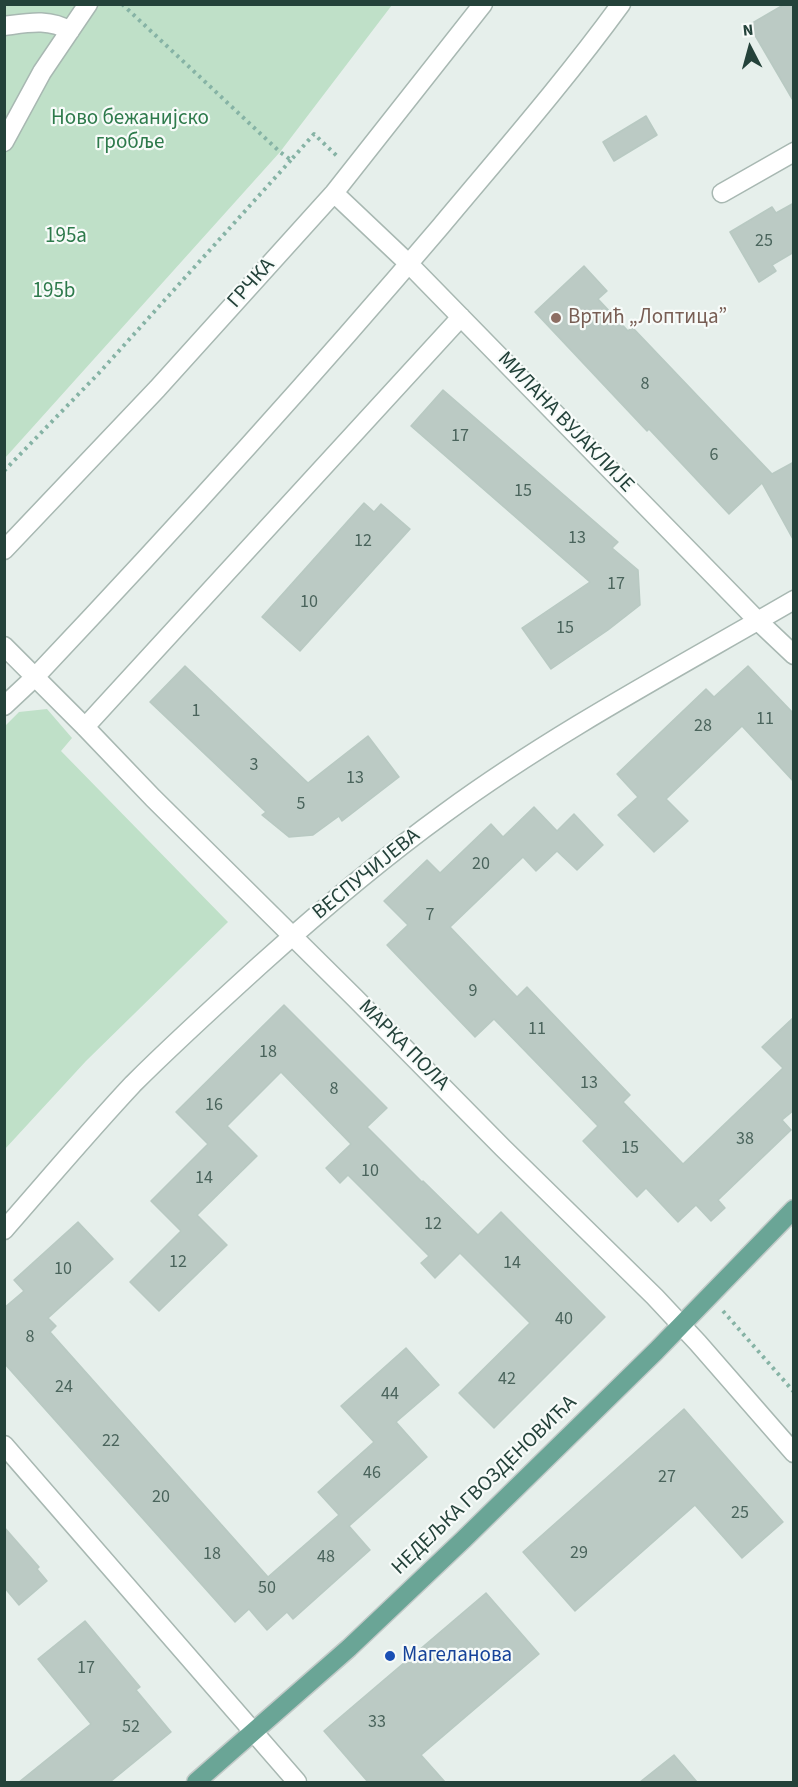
<!DOCTYPE html>
<html>
<head>
<meta charset="utf-8">
<style>
	body { margin:0 }
	#map { position:relative; width:798px; height:1787px; overflow:hidden; background:#e6efeb; font-family:"Source Sans 3",sans-serif }
	canvas { display:block }
	.frame { position:absolute; inset:0; border:6px solid #24423a; pointer-events:none }
	.north { position:absolute; left:720px; top:18px; width:60px; height:60px; -webkit-text-stroke:4px #f7fbf9; paint-order:stroke; rotate:354deg; font-size:16px; font-weight:700; line-height:24px; text-align:center; color:#24423a }
	.north::after { content:''; display:block; margin:auto; width:21px; height:27px; background:#24423a; clip-path:polygon(50% 0,100% 100%,50% 72%,0 100%) }
</style>
</head>
<body>
<div id="map">
<canvas width="798" height="1787"></canvas>
<div class="frame"></div>
<div class="north">N</div>
</div>
<script>
const c = document.querySelector('canvas').getContext('2d');
c.lineJoin = 'round';
function fillPath(path, color) {
  c.fillStyle = color;
  c.fill(path, 'evenodd');
}
function trace(path, color, width, dash) {
  c.strokeStyle = color;
  c.lineWidth = width;
  c.lineCap = dash ? 'butt' : 'round';
  c.setLineDash(dash || []);
  c.stroke(path);
}
function drawText(font, color, halo, rows, align = 'center') {
  c.font = font + ' "Source Sans 3",sans-serif';
  c.lineWidth = 4.5;
  c.setLineDash([]);
  c.textBaseline = 'middle';
  c.strokeStyle = halo;
  c.fillStyle = color;
  for (const [text, x, y, turn = 0] of rows) {
    c.save();
    c.translate(x, y);
    c.rotate((+turn || 0) * Math.PI / 180);
    c.textAlign = isNaN(turn) ? turn : align;
    if (halo) c.strokeText(text, 0, 0);
    c.fillText(text, 0, 0);
    c.restore();
  }
}
fillPath(new Path2D(`
	M 5,5 L 392,5 L 280,152 L 5,458 Z
	M 47,709 L 72,738 L 61,751 L 228,922 L 86,1061 L 5,1149 L 5,726 L 19,712 Z`), '#bfe0c8');
const building = new Path2D(`
	M 785,4 L 794,4 L 794,102 L 749,25 Z
	M 646,116 L 657,135 L 614,161 L 603,142 Z
	M 794,203 L 794,252 L 772,265 L 776,271 L 759,282 L 730,232 L 772,207 L 776,213 Z
	M 584,266 L 607,291 L 598,299 L 628,331 L 632,327 L 772,474 L 794,462 L 794,541 L 762,483 L 729,514 L 649,429 L 647,431 L 535,312 Z
	M 443,390 L 618,542 L 612,548 L 638,570 L 640,605 L 608,630 L 551,669 L 522,628 L 590,582 L 411,426 Z
	M 364,503 L 374,512 L 381,504 L 410,529 L 300,651 L 262,617 Z
	M 185,666 L 308,783 L 368,736 L 399,777 L 342,821 L 339,816 L 313,835 L 289,837 L 262,815 L 266,812 L 150,702 Z
	M 748,666 L 794,714 L 794,782 L 742,726 L 666,799 L 688,821 L 654,852 L 618,815 L 638,797 L 617,774 L 706,689 L 714,697 Z
	M 534,807 L 557,831 L 574,814 L 603,845 L 577,870 L 557,851 L 536,871 L 523,857 L 450,927 L 517,997 L 527,987 L 630,1095 L 623,1102 L 683,1164 L 783,1068 L 762,1047 L 794,1017 L 794,1110 L 782,1120 L 791,1130 L 718,1200 L 725,1208 L 711,1221 L 696,1205 L 678,1222 L 646,1188 L 637,1197 L 583,1141 L 598,1126 L 494,1019 L 475,1037 L 387,945 L 408,925 L 384,901 L 427,860 L 440,873 L 491,824 L 503,837 Z
	M 284,1005 L 387,1108 L 367,1127 L 422,1182 L 423,1181 L 478,1235 L 501,1212 L 605,1317 L 494,1428 L 459,1393 L 530,1323 L 460,1253 L 435,1278 L 421,1263 L 429,1256 L 348,1175 L 340,1183 L 326,1168 L 351,1144 L 281,1072 L 227,1126 L 257,1156 L 197,1215 L 227,1245 L 159,1311 L 130,1282 L 181,1231 L 151,1201 L 208,1144 L 176,1112 Z
	M 78,1222 L 113,1259 L 48,1318 L 56,1326 L 50,1332 L 268,1577 L 339,1515 L 318,1492 L 374,1442 L 341,1406 L 406,1348 L 439,1385 L 396,1422 L 427,1457 L 349,1526 L 370,1550 L 293,1619 L 287,1612 L 267,1630 L 249,1609 L 235,1622 L 4,1363 L 4,1308 L 24,1291 L 14,1280 Z
	M 684,1409 L 783,1522 L 742,1558 L 695,1505 L 575,1611 L 523,1552 Z
	M 4,1527 L 39,1567 L 37,1569 L 47,1581 L 19,1605 L 4,1587 Z
	M 486,1593 L 539,1654 L 421,1755 L 445,1782 L 368,1782 L 324,1731 Z
	M 85,1621 L 140,1687 L 136,1690 L 171,1732 L 110,1782 L 19,1782 L 91,1724 L 38,1659 Z
	M 674,1755 L 697,1782 L 640,1782 Z`);
fillPath(building, '#bbcac4');
trace(building, '#b8c9c2', 1.5);
const minor = new Path2D(`
	M 4,26 C 27,23 49,18 70,31
	M 4,142 L 42,72 L 88,4
	M 334,193 L 409,264 L 757,620 L 794,655
	M 722,193 L 794,152
	M 4,550 L 157,389 L 334,193 L 483,4
	M 4,646 L 85,727 L 153,798 L 355,998 L 503,1148 L 655,1297 L 698,1343 L 794,1453
	M 4,706 L 35,677 C 174,530 310,380 441,226 C 502,153 565,81 621,4
	M 85,727 L 461,317
	M 4,1230 C 47,1181 89,1131 133,1084 C 174,1043 217,1004 260,965 C 319,912 380,860 445,813 C 554,733 677,668 794,600
	M 4,1445 L 297,1782`);
const major = new Path2D(`
	M 196,1782 L 349,1648 L 464,1539 L 656,1351 L 794,1209`);
trace(minor, '#a8b8b2', 21);
trace(major, '#c2cac8', 21);
trace(new Path2D(`
	M 122,4 L 280,152 L 291,160 L 314,134 L 337,156
	M 4,471 L 99,373 L 291,160
	M 723,1311 L 794,1392`), '#86b3a5', 4, [3, 4.5]);
trace(minor, '#fff', 18);
trace(major, '#6aa596', 18);
for (const [x, y, r, color] of [
	[556,318,6,"#8d6e63"],
	[390,1656,6,"#1a4fb4"]
]) {
  const dot = new Path2D();
  dot.arc(x, y, r, 0, 2 * Math.PI);
  c.fillStyle = color;
  c.fill(dot);
  trace(dot, '#f7fbf9', 2);
}
drawText('18px', '#4a645c', null, [
	["25",764,242],
	["8",645,385],
	["17",460,437],
	["6",714,456],
	["15",523,492],
	["13",577,539],
	["12",363,542],
	["17",616,585],
	["10",309,603],
	["15",565,629],
	["1",196,712],
	["11",765,720],
	["28",703,727],
	["3",254,766],
	["13",355,779],
	["5",301,805],
	["20",481,865],
	["7",430,916],
	["9",473,992],
	["11",537,1030],
	["18",268,1053],
	["13",589,1084],
	["8",334,1090],
	["16",214,1106],
	["38",745,1140],
	["15",630,1149],
	["10",370,1172],
	["14",204,1179],
	["12",433,1225],
	["12",178,1263],
	["14",512,1264],
	["10",63,1270],
	["40",564,1320],
	["8",30,1338],
	["42",507,1380],
	["24",64,1388],
	["44",390,1395],
	["22",111,1442],
	["46",372,1474],
	["27",667,1478],
	["20",161,1498],
	["25",740,1514],
	["29",579,1554],
	["18",212,1555],
	["48",326,1558],
	["50",267,1589],
	["17",86,1669],
	["33",377,1723],
	["52",131,1728]
]);
drawText('21px', '#2d7a4b', '#f7fbf9', [
	["Ново бежанијско",130,119],
	["гробље",130,143],
	["195a",66,237],
	["195b",54,292]
]);
drawText('21px', '#24423a', '#f7fbf9', [
	["ГРЧКА",252,284,-48],
	["МИЛАНА ВУЈАКЛИЈЕ",565,423,46],
	["ВЕСПУЧИЈЕВА",367,875,-39],
	["МАРКА ПОЛА",403,1046,45],
	["НЕДЕЉКА ГВОЗДЕНОВИЋА",485,1486,-44]
]);
drawText('21px', '#785e54', '#f7fbf9', [
	["Вртић „Лоптица”",568,318]
], 'left');
drawText('21px', '#164399', '#f7fbf9', [
	["Магеланова",402,1656]
], 'left');
</script>
</body>
</html>
